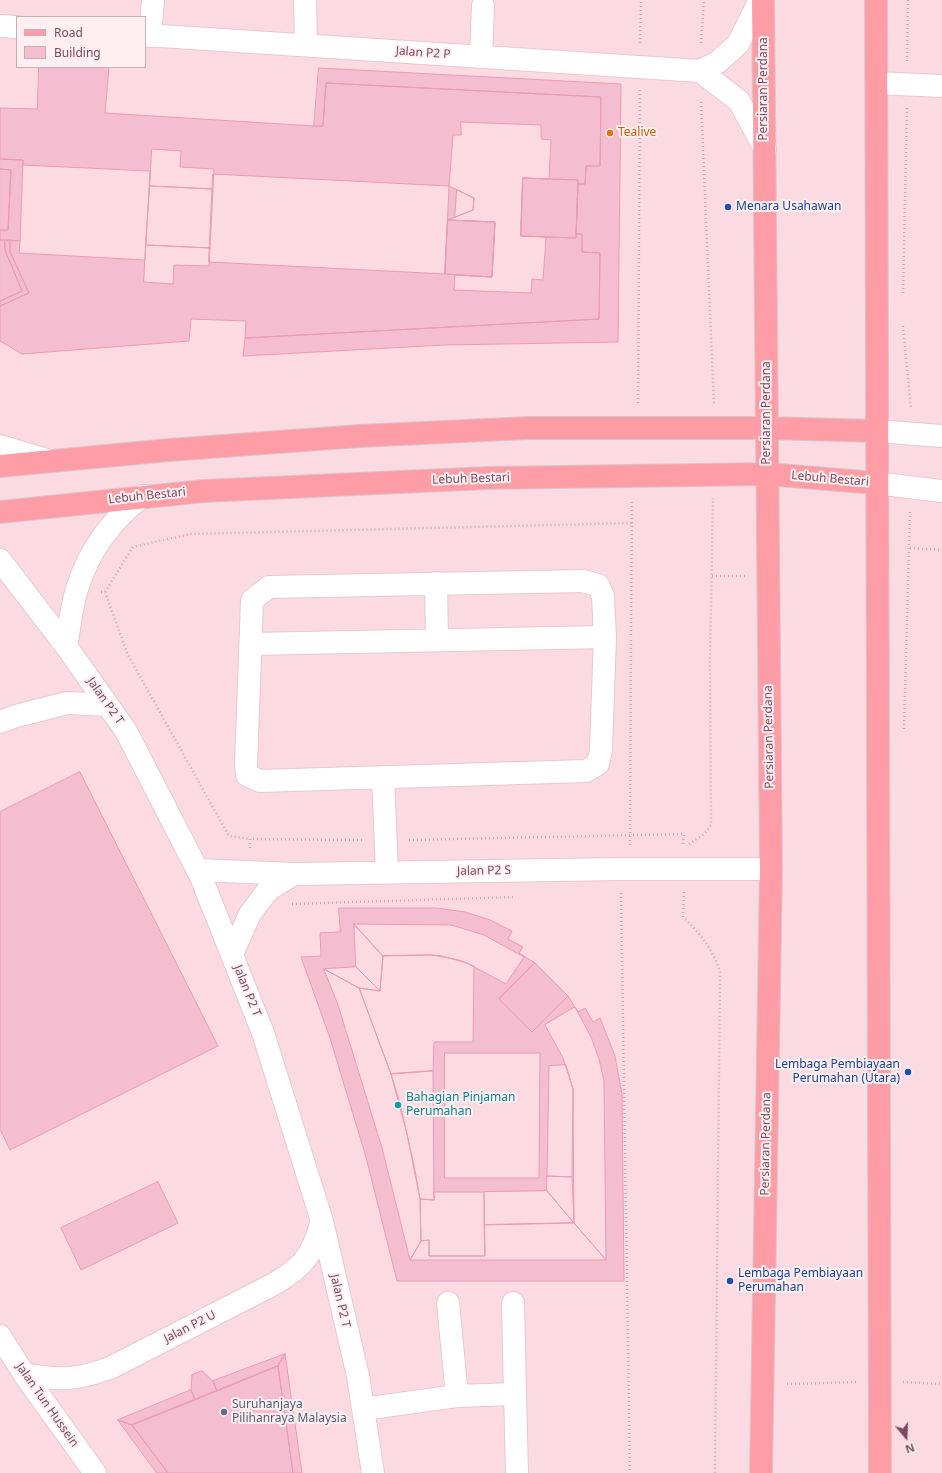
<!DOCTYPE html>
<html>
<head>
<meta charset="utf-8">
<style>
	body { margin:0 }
	#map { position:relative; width:942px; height:1473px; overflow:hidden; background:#fee8ea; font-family:"Noto Sans",sans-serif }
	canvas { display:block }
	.legend { position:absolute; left:16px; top:16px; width:130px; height:52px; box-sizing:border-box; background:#ffeff1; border:1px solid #caadb5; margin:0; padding:5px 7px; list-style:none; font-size:12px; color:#7a495c }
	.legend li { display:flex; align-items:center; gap:8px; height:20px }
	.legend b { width:20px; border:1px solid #caadb5 }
	.north { position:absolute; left:886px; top:1417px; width:40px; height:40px; -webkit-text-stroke:3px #ffeff1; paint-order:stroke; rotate:161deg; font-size:11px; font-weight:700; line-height:16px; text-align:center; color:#7a495c }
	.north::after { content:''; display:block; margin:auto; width:14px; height:18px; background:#7a495c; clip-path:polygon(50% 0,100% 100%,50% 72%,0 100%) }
</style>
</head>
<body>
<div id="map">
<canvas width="942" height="1473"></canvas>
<ul class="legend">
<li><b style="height:5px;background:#ff9da7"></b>Road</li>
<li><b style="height:11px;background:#f5bdd0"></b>Building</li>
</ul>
<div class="north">N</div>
</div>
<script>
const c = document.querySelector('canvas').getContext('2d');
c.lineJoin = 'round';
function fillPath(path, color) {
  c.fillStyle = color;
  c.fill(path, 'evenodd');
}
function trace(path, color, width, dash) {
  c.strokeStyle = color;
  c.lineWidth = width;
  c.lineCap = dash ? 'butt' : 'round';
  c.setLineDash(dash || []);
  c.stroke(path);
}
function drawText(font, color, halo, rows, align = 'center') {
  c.font = font + ' "Noto Sans",sans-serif';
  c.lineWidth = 4;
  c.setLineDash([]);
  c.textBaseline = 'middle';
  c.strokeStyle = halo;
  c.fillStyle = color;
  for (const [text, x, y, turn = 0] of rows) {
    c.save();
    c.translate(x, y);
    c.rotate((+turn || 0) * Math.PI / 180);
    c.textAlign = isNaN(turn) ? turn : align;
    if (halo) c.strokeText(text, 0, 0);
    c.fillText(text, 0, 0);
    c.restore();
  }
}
fillPath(new Path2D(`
	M 0,0 L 942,0 L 942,1473 L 0,1473 ZM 17,17 L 145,17 L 145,67 L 17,67 Z`), '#fbdbe1');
const building = new Path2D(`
	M 39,67 L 109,67 L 105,113 L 314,126 L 323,126 L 326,83 L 601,97 L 600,166 L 586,166 L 585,184 L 578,184 L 576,234 L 582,234 L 582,252 L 600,253 L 599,319 L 245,338 L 246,321 L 191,319 L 189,341 L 22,354 L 0,341 L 0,306 L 29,293 L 10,252 L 10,240 L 20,241 L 19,253 L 145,260 L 150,171 L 23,165 L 23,160 L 0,159 L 0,108 L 37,109 ZM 213,174 L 449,186 L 445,274 L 209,262 Z
	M 319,68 L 621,84 L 618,342 L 444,345 L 243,356 L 245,338 L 599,319 L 600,253 L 582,252 L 582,234 L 576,234 L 578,184 L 585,184 L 586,166 L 600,166 L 601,97 L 326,83 L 323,126 L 314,126 Z
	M 461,122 L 541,125 L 541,139 L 551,140 L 549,179 L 523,178 L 521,236 L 546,237 L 543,280 L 532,279 L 531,293 L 454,290 L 455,275 L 492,277 L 495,222 L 448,220 L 473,210 L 474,198 L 449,186 L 453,135 L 461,135 Z
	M 152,149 L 181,151 L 180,167 L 214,169 L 213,189 L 150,186 Z
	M 0,159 L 23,160 L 20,241 L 0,240 L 0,230 L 8,230 L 11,170 L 0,169 Z
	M 0,169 L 11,170 L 8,230 L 0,230 Z
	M 523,178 L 578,180 L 576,238 L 521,236 Z
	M 523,178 L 578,180 L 576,238 L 521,236 Z
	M 150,186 L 213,189 L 210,248 L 146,245 Z
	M 457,190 L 474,198 L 473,210 L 455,217 Z
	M 448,220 L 495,222 L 492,277 L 445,274 Z
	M 448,220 L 495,222 L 492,277 L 445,274 Z
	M 0,240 L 5,240 L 5,250 L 22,291 L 0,301 Z
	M 5,240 L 10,240 L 10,252 L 29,293 L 0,306 L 0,301 L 22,291 L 5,250 Z
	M 146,245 L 210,248 L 209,266 L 174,265 L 173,284 L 144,282 Z
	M 80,772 L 218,1046 L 10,1150 L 0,1129 L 0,812 Z
	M 339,908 L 437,908 L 465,912 L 490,920 L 512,931 L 508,939 L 523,947 L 519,953 L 535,963 L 499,999 L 532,1032 L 568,996 L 578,1012 L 585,1008 L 593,1022 L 600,1018 L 615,1056 L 622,1094 L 624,1281 L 397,1281 L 366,1157 L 330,1038 L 301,957 L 321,956 L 320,933 L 340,932 ZM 445,1053 L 540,1053 L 539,1178 L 445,1178 Z
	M 354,924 L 451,925 L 484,935 L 524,957 L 506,984 L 467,963 L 442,956 L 432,955 L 383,956 Z
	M 354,924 L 383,956 L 380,991 L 356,967 Z
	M 432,955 L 459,960 L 474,966 L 473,1042 L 434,1042 L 433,1071 L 391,1074 L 359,988 L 380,991 L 383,956 Z
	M 535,963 L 568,996 L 532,1032 L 499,999 Z
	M 356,967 L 380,991 L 359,988 L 324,969 Z
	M 324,969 L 359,988 L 391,1074 L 400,1103 L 414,1165 L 420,1199 L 421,1241 L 410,1260 L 382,1148 L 338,1005 Z
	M 575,1007 L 591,1037 L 599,1059 L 604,1081 L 606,1260 L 574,1223 L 573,1089 L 563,1058 L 545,1025 Z
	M 566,1065 L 573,1089 L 572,1177 L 547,1176 L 549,1066 Z
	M 433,1071 L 434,1200 L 420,1199 L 407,1134 L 391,1074 Z
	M 547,1176 L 572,1177 L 574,1223 L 547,1191 Z
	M 158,1182 L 178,1223 L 81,1270 L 61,1228 Z
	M 547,1191 L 574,1223 L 484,1225 L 484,1192 Z
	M 434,1192 L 484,1192 L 485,1256 L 429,1256 L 429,1240 L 421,1241 L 420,1199 L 434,1200 Z
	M 574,1223 L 606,1260 L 410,1260 L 421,1241 L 429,1240 L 429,1256 L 485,1256 L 484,1225 Z
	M 285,1354 L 302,1473 L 293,1473 L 278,1366 Z
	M 285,1354 L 278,1366 L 217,1391 L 213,1381 Z
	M 278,1366 L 293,1473 L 168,1473 L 132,1425 Z
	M 202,1371 L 213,1381 L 217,1391 L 195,1400 L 191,1390 L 192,1375 Z
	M 191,1390 L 195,1400 L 132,1425 L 118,1420 Z
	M 118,1420 L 132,1425 L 168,1473 L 157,1473 Z`);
fillPath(building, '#f5bdd0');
trace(building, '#e99cb7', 1);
const minor = new Path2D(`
	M 305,0 L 306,45
	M 0,26 L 17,27
	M 145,35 L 700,71 L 718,62 L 738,44 L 760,0
	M 150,36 L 153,0
	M 481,57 L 483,6
	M 700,71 L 739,101 L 765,149
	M 876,83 L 942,86
	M 877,431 L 942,436
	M 0,446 L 50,461
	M 876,483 L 942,491
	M 0,560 L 66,646 L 126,731 L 201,877 L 263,1033 L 322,1221 L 358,1376 L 373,1473
	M 583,581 L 598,585 L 603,596 L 605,637 L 601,750 L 598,764 L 586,771 L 260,781 L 247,775 L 246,765 L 252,600 L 269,587 Z
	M 436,583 L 437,640
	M 251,644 L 605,637
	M 66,646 C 70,627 71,607 77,589 C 89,550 111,520 143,496
	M 0,722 L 16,716 L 67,703 L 108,705
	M 383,777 L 387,873
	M 197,870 L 294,874 L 621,869 L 771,869
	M 232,954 L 250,914 L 268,890 L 294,874
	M 0,1336 L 24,1374 L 95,1473
	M 24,1374 C 58,1381 77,1380 110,1368 L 274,1284 C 305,1266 312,1255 322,1221
	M 515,1394 L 517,1473
	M 457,1396 L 515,1394 L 513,1303
	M 363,1409 L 457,1396 L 448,1303`);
const major = new Path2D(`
	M 876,0 L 880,1473
	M 0,466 L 169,450 L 360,436 L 528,428 L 766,428 L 877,431
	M 0,512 L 204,491 L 488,478 L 767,474 L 876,483
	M 761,1473 L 771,869 L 763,0`);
trace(minor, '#e9c7d0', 24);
trace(major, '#d7c8ce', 24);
trace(new Path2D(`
	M 640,43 L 641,0
	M 701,43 L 704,0
	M 907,61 L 908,0
	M 701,102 L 714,405
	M 903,293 L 907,108
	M 903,326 L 911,409
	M 638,403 L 640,90
	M 910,548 L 942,550
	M 712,576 L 745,576
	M 101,592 L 105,592 L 133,547 L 190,534 L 632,523
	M 105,592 L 128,655 L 229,836 L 250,839
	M 631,635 L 632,500
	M 904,729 L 910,512
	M 409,840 L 684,834 L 683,844
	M 689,844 L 704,834 L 711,825 L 710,658 L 713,498
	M 630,845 L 631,640
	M 250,848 L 250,839 L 362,840
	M 684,892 L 683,917 C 701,934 711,947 720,971 L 715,1473
	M 621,893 L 630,1473
	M 292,904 L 515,897
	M 903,1382 L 942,1384
	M 787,1384 L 856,1382`), '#dba0b4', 2.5, [1, 3]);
trace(minor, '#fff', 22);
trace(major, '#ff9da7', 22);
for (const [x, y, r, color] of [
	[610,133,4,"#e8710a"],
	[728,207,4,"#1a4fb4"],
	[908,1072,4,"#1a4fb4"],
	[398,1105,4,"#0f9aa8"],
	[730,1281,4,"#1a4fb4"],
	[224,1412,4,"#5c6f8a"]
]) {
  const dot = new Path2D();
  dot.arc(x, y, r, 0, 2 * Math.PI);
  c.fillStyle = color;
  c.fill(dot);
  trace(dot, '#ffeff1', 1.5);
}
drawText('12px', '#7a495c', '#ffeff1', [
	["Jalan P2 P",423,53,4],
	["Persiaran Perdana",764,89,-90],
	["Persiaran Perdana",767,413,-90],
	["Lebuh Bestari",471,479,-2],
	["Lebuh Bestari",830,479,5],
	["Lebuh Bestari",147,496,-6],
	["Jalan P2 T",105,701,55],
	["Persiaran Perdana",769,737,-91],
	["Jalan P2 S",484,871,-1],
	["Jalan P2 T",247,991,68],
	["Persiaran Perdana",766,1144,-89],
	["Jalan P2 T",340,1301,77],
	["Jalan P2 U",190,1327,-27],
	["Jalan Tun Hussein",47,1405,55]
]);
drawText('12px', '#c56008', '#ffeff1', [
	["Tealive",618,133]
], 'left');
drawText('12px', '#164399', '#ffeff1', [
	["Menara Usahawan",736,207],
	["Lembaga Pembiayaan",900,1065,"right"],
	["Perumahan (Utara)",900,1079,"right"],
	["Lembaga Pembiayaan",738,1274],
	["Perumahan",738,1288]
], 'left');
drawText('12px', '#0d838f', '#ffeff1', [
	["Bahagian Pinjaman",406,1098],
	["Perumahan",406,1112]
], 'left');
drawText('12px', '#4e5e75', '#ffeff1', [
	["Suruhanjaya",232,1405],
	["Pilihanraya Malaysia",232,1419]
], 'left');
</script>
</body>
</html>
